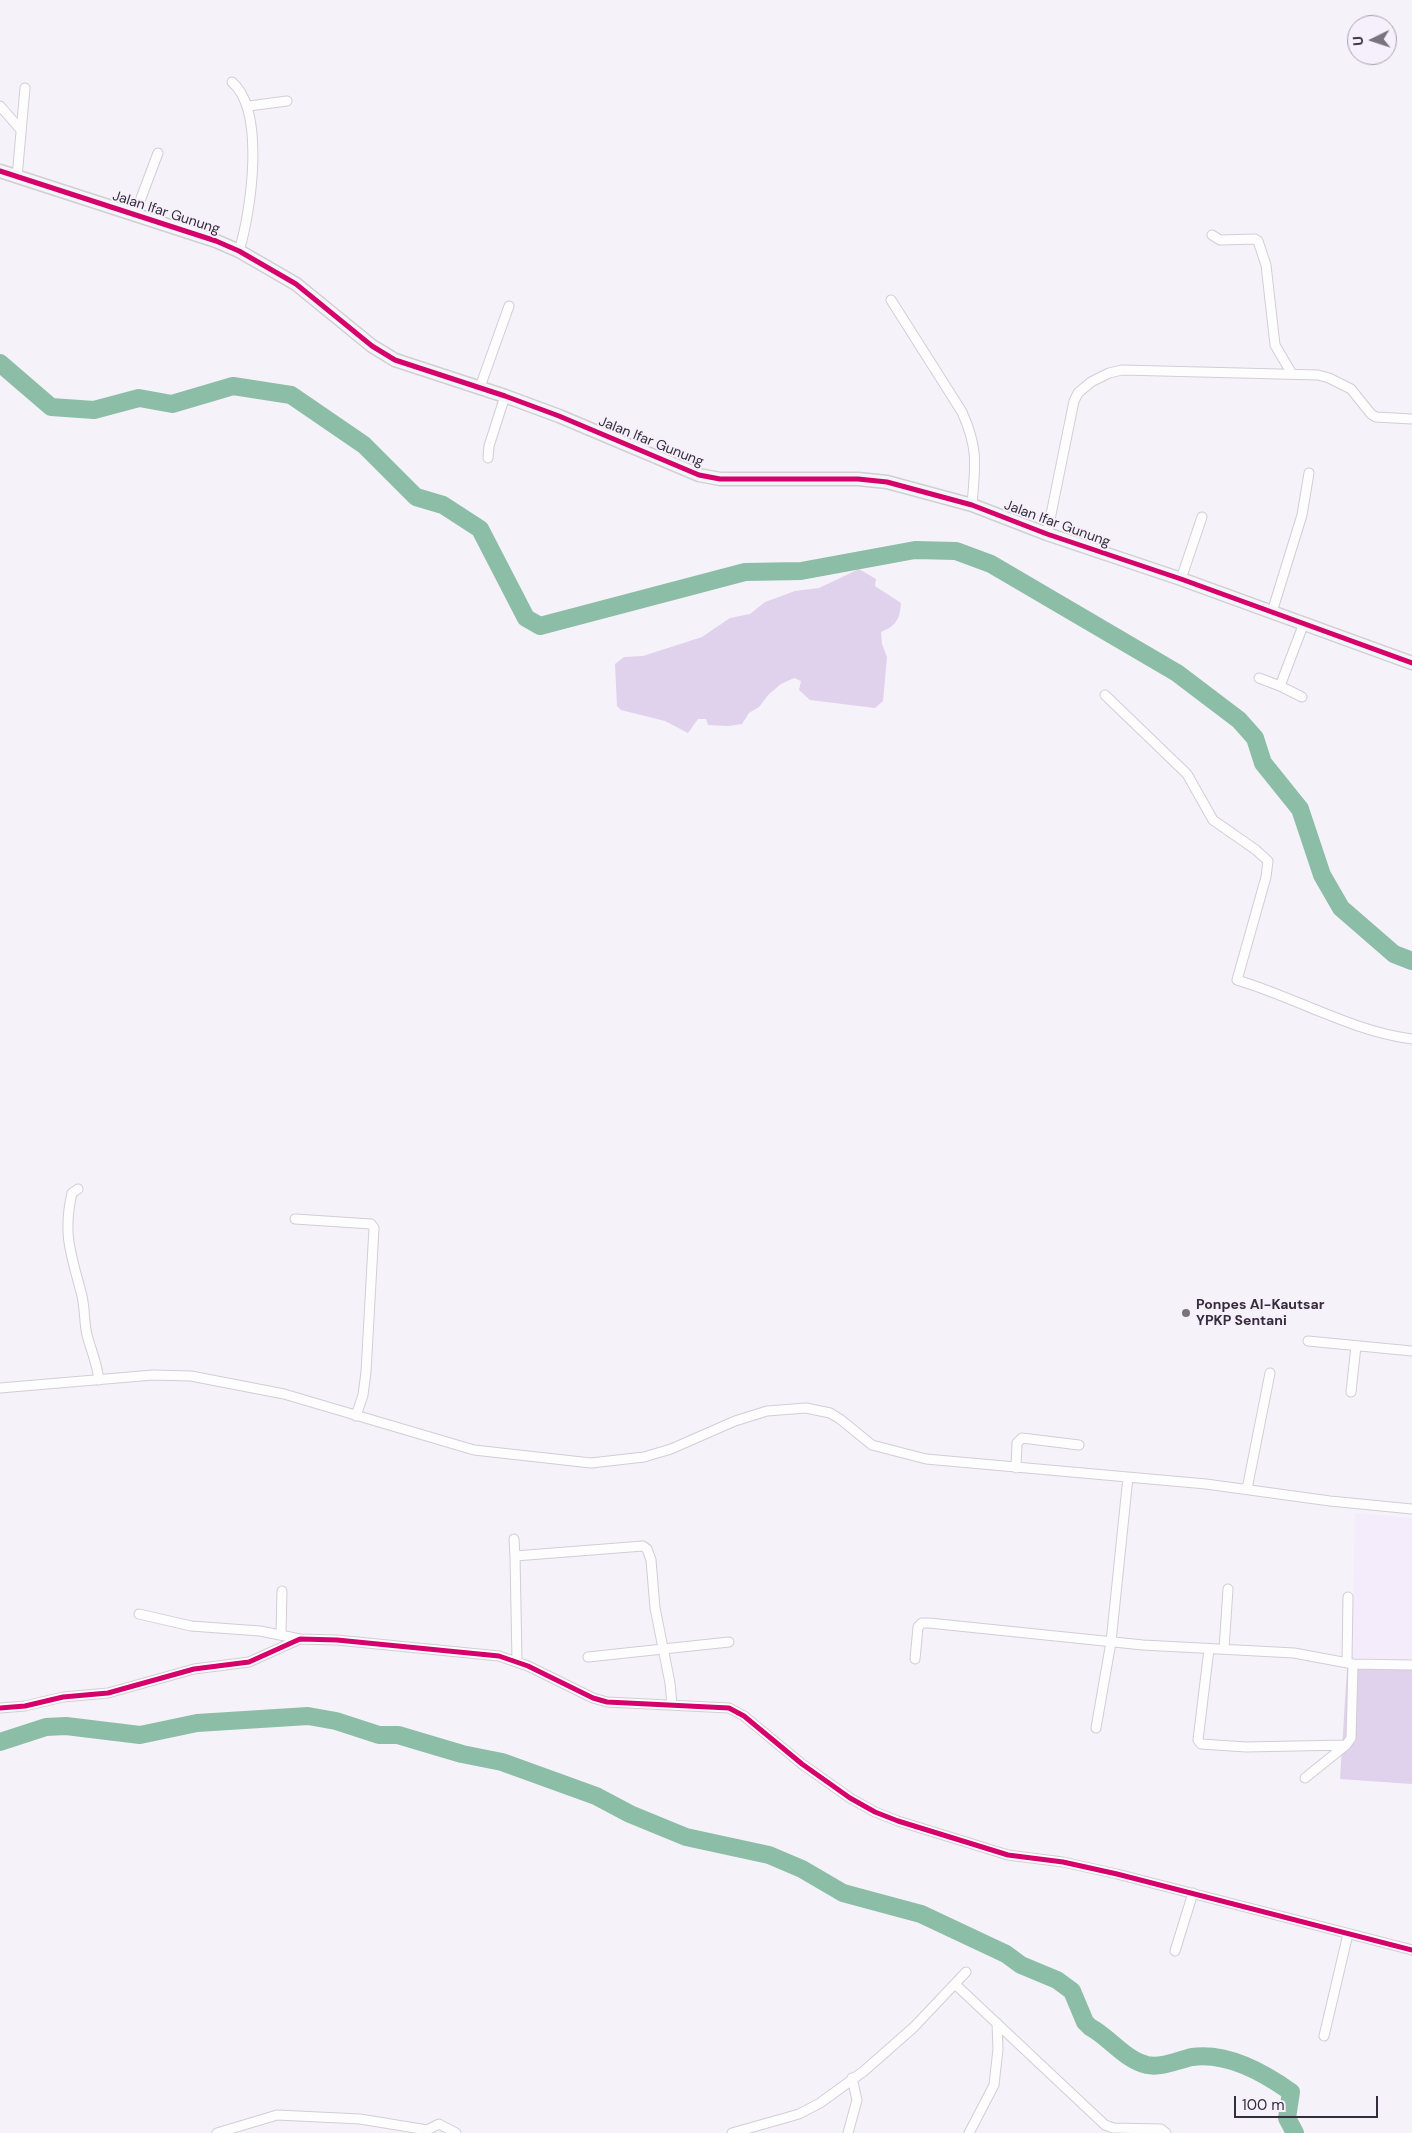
<!DOCTYPE html>
<html>
<head>
<meta charset="utf-8">
<style>
	body { margin:0 }
	#map { position:relative; width:1412px; height:2133px; overflow:hidden; background:#f6f2f9; font-family:"DM Sans",sans-serif }
	canvas { display:block }
	.north { position:absolute; left:1347px; top:15px; width:50px; height:50px; box-sizing:border-box; background:#f6effc; border:1px solid #a9a2ae; border-radius:50%; rotate:266deg; font-size:14px; font-weight:700; line-height:20px; text-align:center; color:#352e3a }
	.north::after { content:''; display:block; margin:auto; width:18px; height:22px; background:#79737d; clip-path:polygon(50% 0,100% 100%,50% 72%,0 100%) }
	.scale { position:absolute; left:1234px; top:2096px; width:144px; height:22px; box-sizing:border-box; border:2px solid #352e3a; border-top:0; padding-left:6px; font-size:15px; line-height:18px; white-space:nowrap; color:#352e3a; -webkit-text-stroke:4px #f6effc; paint-order:stroke }
</style>
</head>
<body>
<div id="map">
<canvas width="1412" height="2133"></canvas>
<div class="north">U</div>
<div class="scale">100 m</div>
</div>
<script>
const c = document.querySelector('canvas').getContext('2d');
c.lineJoin = 'round';
function fillPath(path, color) {
  c.fillStyle = color;
  c.fill(path, 'evenodd');
}
function trace(path, color, width, dash) {
  c.strokeStyle = color;
  c.lineWidth = width;
  c.lineCap = dash ? 'butt' : 'round';
  c.setLineDash(dash || []);
  c.stroke(path);
}
function drawText(font, color, halo, rows, align = 'center') {
  c.font = font + ' "DM Sans",sans-serif';
  c.lineWidth = 4;
  c.setLineDash([]);
  c.textBaseline = 'middle';
  c.strokeStyle = halo;
  c.fillStyle = color;
  for (const [text, x, y, turn = 0] of rows) {
    c.save();
    c.translate(x, y);
    c.rotate((+turn || 0) * Math.PI / 180);
    c.textAlign = isNaN(turn) ? turn : align;
    if (halo) c.strokeText(text, 0, 0);
    c.fillText(text, 0, 0);
    c.restore();
  }
}
fillPath(new Path2D(`
	M 1355,1513 L 1412,1518 L 1412,1659 L 1352,1658 Z`), '#f4ebfb');
fillPath(new Path2D(`
	M 859,569 L 876,579 L 875,586 L 901,603 C 900,619 896,626 881,632 L 882,644 L 887,657 L 883,701 L 875,708 L 810,700 L 799,690 L 801,681 L 794,678 L 781,684 L 769,694 L 759,707 L 749,713 L 742,724 L 728,726 L 708,725 L 706,719 L 698,719 L 688,733 L 665,721 L 621,710 L 617,706 L 615,664 L 624,657 L 643,656 L 702,637 L 730,618 L 750,614 L 765,602 L 795,591 L 819,588 Z
	M 1347,1669 L 1412,1669 L 1412,1784 L 1340,1779 Z`), '#e0d2ec');
trace(new Path2D(`
	M 0,363 L 51,407 L 94,410 L 139,398 L 172,404 L 233,386 L 291,395 L 364,445 L 416,497 L 443,505 L 480,529 L 526,618 L 540,626 L 745,572 L 801,571 L 915,550 L 956,551 L 991,564 L 1177,673 L 1239,720 L 1255,738 L 1263,763 L 1300,809 L 1322,875 L 1341,908 L 1394,954 L 1412,961
	M 0,1742 L 46,1727 L 66,1726 L 140,1735 L 197,1723 L 308,1716 L 336,1721 L 379,1735 L 398,1735 L 462,1754 L 502,1762 L 596,1796 L 630,1814 L 686,1837 L 769,1855 L 802,1869 L 843,1893 L 921,1914 L 1006,1954 L 1021,1965 L 1057,1980 L 1072,1991 L 1085,2022 L 1090,2027 C 1109,2037 1125,2060 1147,2065 C 1162,2068 1178,2060 1192,2057 C 1227,2052 1263,2072 1291,2092 L 1287,2118 L 1295,2133`), '#8cbda6', 18);
const street = new Path2D(`
	M 232,82 C 266,111 251,212 239,251
	M 0,106 L 21,130
	M 249,106 L 287,101
	M 17,177 L 25,88
	M 135,214 L 158,153
	M 1212,235 L 1220,240 L 1255,239 L 1258,241 L 1266,265 L 1275,345 L 1292,374
	M 891,300 L 962,412 C 979,450 975,465 972,505
	M 480,387 L 509,306
	M 488,458 L 489,446 L 505,396
	M 1047,534 L 1074,401 L 1078,393 L 1091,382 L 1109,373 L 1122,370 L 1318,375 L 1329,378 L 1351,389 L 1371,414 L 1376,417 L 1412,419
	M 1181,579 L 1202,517
	M 1272,612 L 1302,515 L 1309,473
	M 1259,678 L 1280,686
	M 1105,695 L 1187,774 L 1213,820 L 1256,850 L 1268,861 L 1266,877 L 1237,980 C 1297,998 1351,1031 1412,1039
	M 1302,697 L 1280,686 L 1304,623
	M 78,1189 L 72,1193 C 62,1236 72,1256 82,1296 C 85,1309 84,1322 87,1335 C 91,1350 97,1363 99,1380
	M 295,1219 L 371,1224 L 374,1228 L 366,1372 L 363,1395 L 356,1416
	M 1308,1341 L 1412,1351
	M 0,1388 L 153,1375 L 191,1376 L 284,1394 L 474,1450 L 591,1463 L 644,1457 L 671,1449 L 735,1421 L 767,1411 L 806,1408 L 830,1413 L 840,1419 L 872,1445 L 926,1459 L 1206,1484 L 1330,1501 L 1412,1509
	M 1351,1392 L 1356,1346
	M 1016,1468 L 1017,1443 L 1022,1438 L 1079,1445
	M 1247,1489 L 1270,1373
	M 514,1539 L 515,1556
	M 139,1614 L 191,1626 L 260,1631 L 300,1639
	M 281,1634 L 282,1591
	M 1209,1649 L 1198,1740 L 1201,1744 L 1246,1747 L 1346,1745
	M 1224,1649 L 1228,1589
	M 588,1657 L 729,1642
	M 915,1659 L 918,1627 L 922,1623 L 929,1623 L 1143,1645 L 1294,1653 L 1353,1664 L 1412,1665
	M 517,1661 L 515,1556 L 643,1546 L 647,1549 L 651,1560 L 655,1608 L 670,1683 L 672,1705
	M 1347,1662 L 1348,1597
	M 0,1708 L 25,1706 L 63,1697 L 108,1693 L 194,1669 L 249,1662 L 300,1639 L 337,1640 L 499,1656 L 528,1666 L 593,1698 L 607,1702 L 729,1708 L 744,1716 L 802,1764 L 850,1798 L 875,1812 L 898,1821 L 1008,1855 L 1063,1862 L 1117,1874 L 1412,1950
	M 1096,1728 L 1111,1642 L 1128,1477
	M 1305,1778 L 1346,1745 L 1351,1738 L 1353,1664
	M 1175,1951 L 1193,1893
	M 956,1985 L 1105,2125 L 1113,2128 L 1161,2129 L 1166,2133
	M 1324,2036 L 1348,1934
	M 217,2133 L 277,2115 L 360,2119 L 427,2130 L 439,2124 L 456,2133
	M 732,2133 L 799,2114 L 820,2103 L 864,2071 L 914,2027 L 966,1972
	M 848,2133 L 857,2100 L 852,2078
	M 969,2133 L 994,2085 L 998,2049 L 997,2023`);
const secondary = new Path2D(`
	M 0,171 L 216,241 L 239,251 L 296,284 L 372,346 L 395,360 L 505,396 L 559,416 L 699,475 L 720,479 L 858,479 L 887,482 L 972,505 L 1047,534 L 1181,579 L 1412,663`);
trace(street, '#d2cdd6', 11);
trace(secondary, '#d2cdd6', 15);
trace(street, '#fefdfe', 9);
trace(secondary, '#f3f6f6', 12);
trace(new Path2D(`
	M 0,171 L 216,241 L 239,251 L 296,284 L 372,346 L 395,360 L 505,396 L 559,416 L 699,475 L 720,479 L 858,479 L 887,482 L 972,505 L 1047,534 L 1181,579 L 1412,663
	M 0,1708 L 25,1706 L 63,1697 L 108,1693 L 194,1669 L 249,1662 L 300,1639 L 337,1640 L 499,1656 L 528,1666 L 593,1698 L 607,1702 L 729,1708 L 744,1716 L 802,1764 L 850,1798 L 875,1812 L 898,1821 L 1008,1855 L 1063,1862 L 1117,1874 L 1412,1950`), '#d6006c', 5);
for (const [x, y, r, color] of [
	[1186,1313,5,"#79737d"]
]) {
  const dot = new Path2D();
  dot.arc(x, y, r, 0, 2 * Math.PI);
  c.fillStyle = color;
  c.fill(dot);
  trace(dot, '#f6effc', 2);
}
drawText('14px', '#352e3a', '#f6effc', [
	["Jalan Ifar Gunung",166,213,18],
	["Jalan Ifar Gunung",651,442,22],
	["Jalan Ifar Gunung",1057,524,20]
]);
drawText('bold 14px', '#352e3a', '#f6effc', [
	["Ponpes Al-Kautsar",1196,1305],
	["YPKP Sentani",1196,1321]
], 'left');
</script>
</body>
</html>
